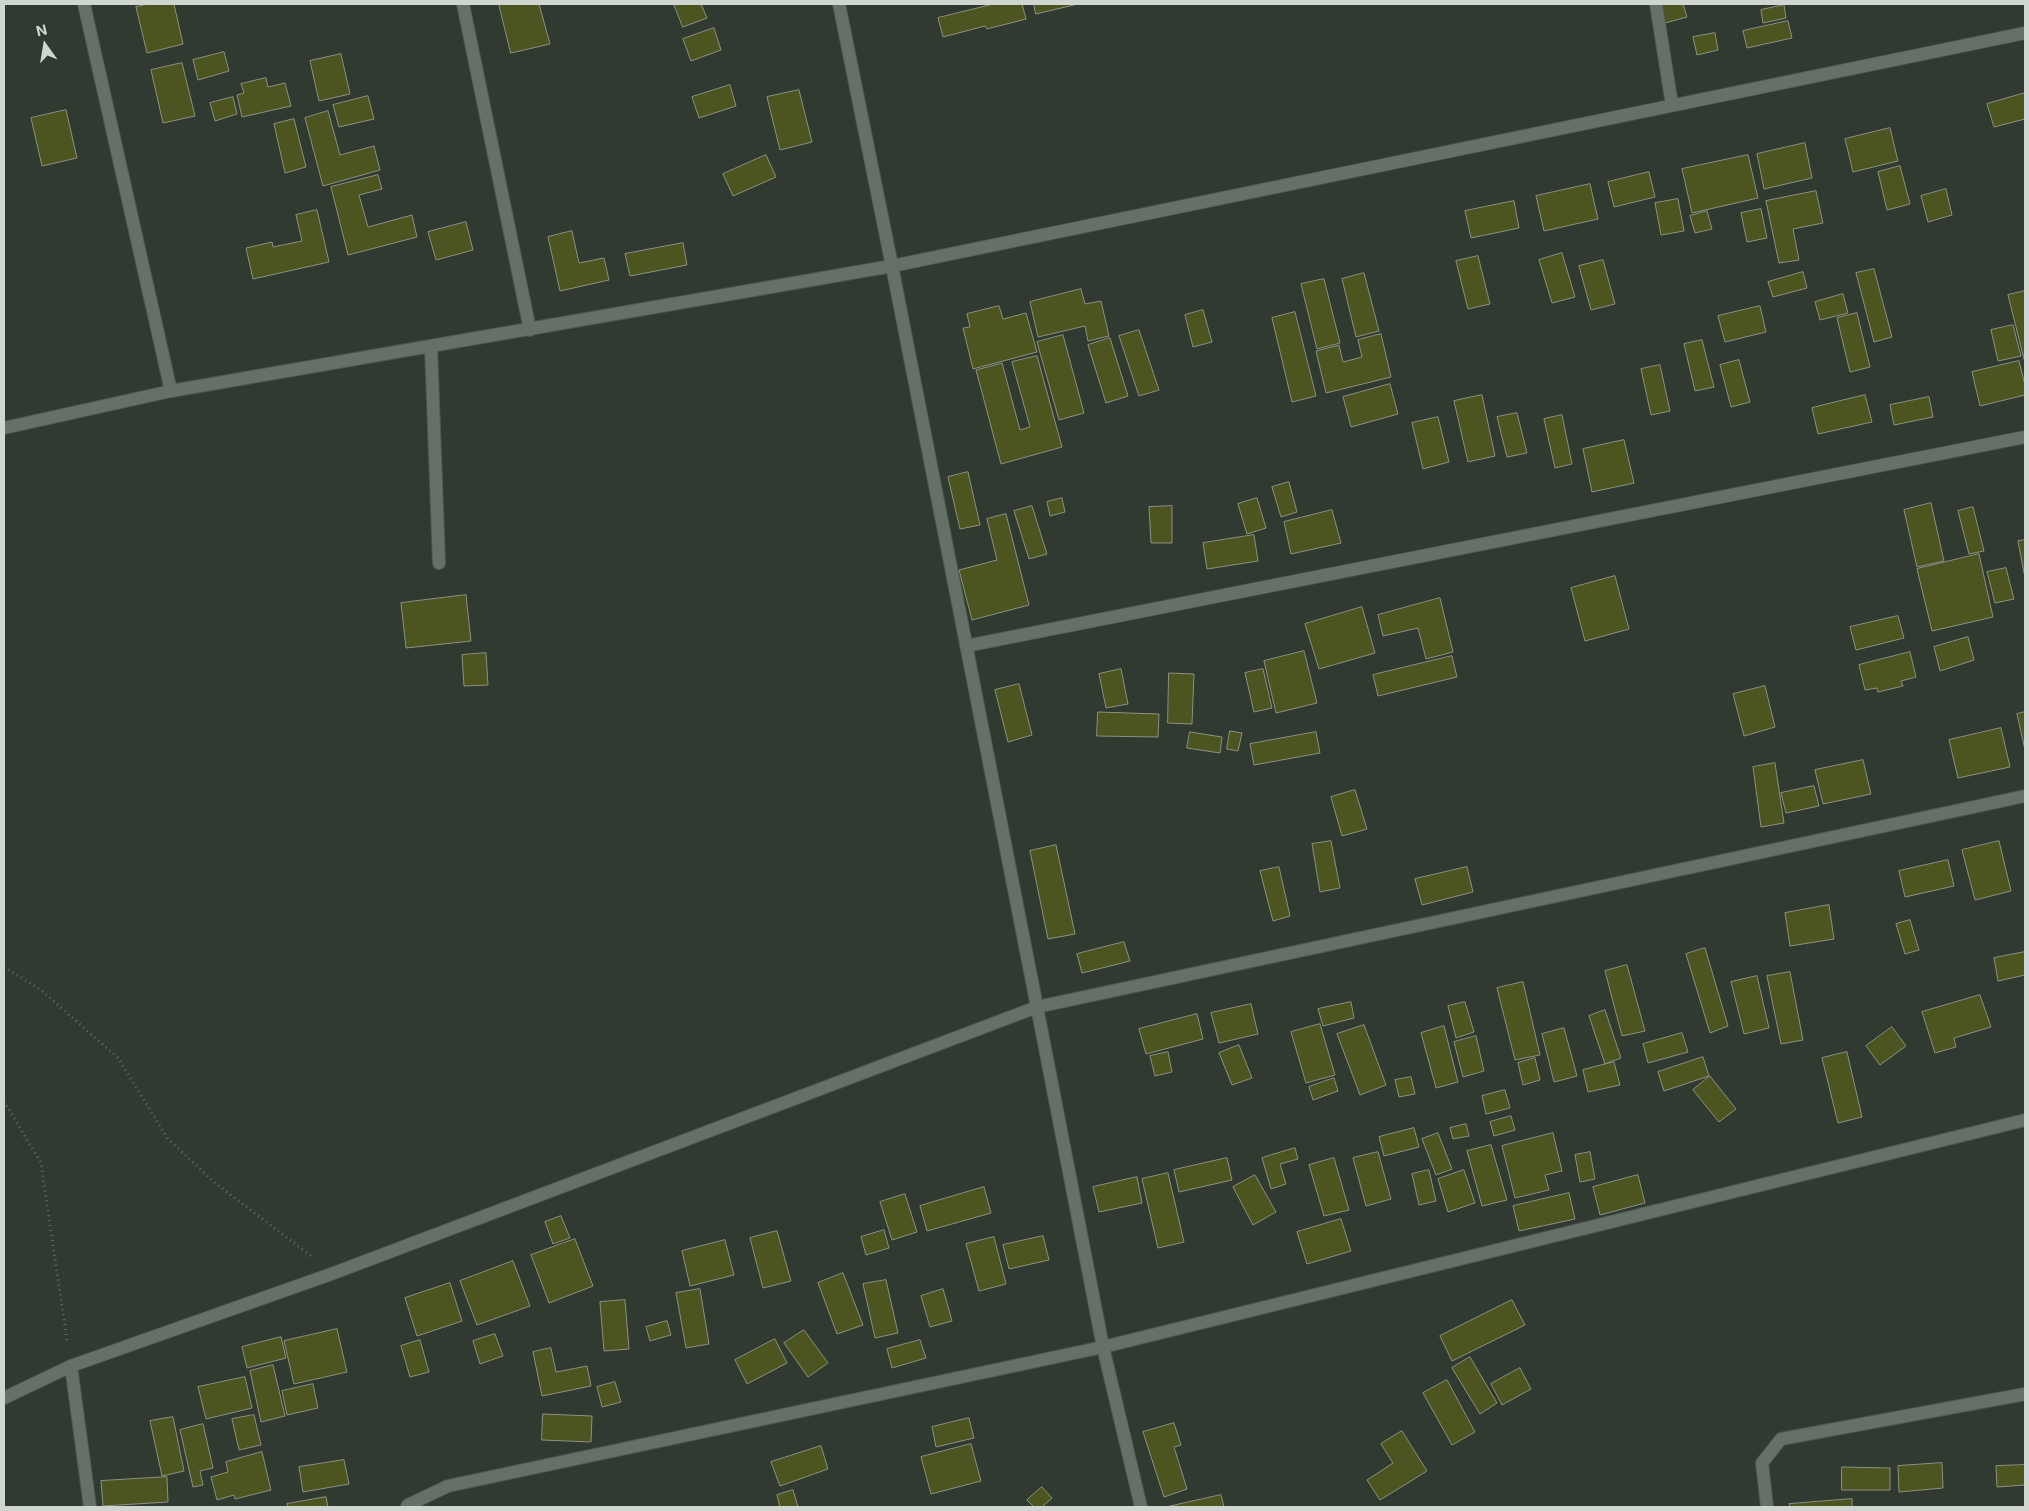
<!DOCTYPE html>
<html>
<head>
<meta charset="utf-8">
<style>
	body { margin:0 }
	#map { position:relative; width:2029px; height:1511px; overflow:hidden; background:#303a30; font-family:Inter,sans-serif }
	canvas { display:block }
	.frame { position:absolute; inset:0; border:5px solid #cfd6cf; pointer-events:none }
	.north { position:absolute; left:20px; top:20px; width:50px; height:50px; -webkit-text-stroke:4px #303a30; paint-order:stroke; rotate:347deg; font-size:14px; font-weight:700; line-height:20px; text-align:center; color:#cfd6cf }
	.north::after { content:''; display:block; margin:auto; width:18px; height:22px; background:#cfd6cf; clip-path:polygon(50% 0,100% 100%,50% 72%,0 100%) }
</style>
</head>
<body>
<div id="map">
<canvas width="2029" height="1511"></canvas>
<div class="frame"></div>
<div class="north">N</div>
</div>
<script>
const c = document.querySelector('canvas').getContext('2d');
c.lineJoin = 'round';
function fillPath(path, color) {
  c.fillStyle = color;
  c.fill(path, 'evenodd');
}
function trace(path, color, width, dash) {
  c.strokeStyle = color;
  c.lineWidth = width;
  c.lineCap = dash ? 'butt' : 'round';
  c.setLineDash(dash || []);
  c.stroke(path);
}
const building = new Path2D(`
	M 148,4 L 174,4 L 183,44 L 147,53 L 136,7 Z
	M 499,4 L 539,4 L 550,44 L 511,53 Z
	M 674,4 L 701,4 L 707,18 L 683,27 Z
	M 994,4 L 1022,4 L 1026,19 L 987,29 L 985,26 L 943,37 L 938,18 Z
	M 1034,4 L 1078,4 L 1036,14 Z
	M 1660,4 L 1683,4 L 1687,17 L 1665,23 Z
	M 1784,5 L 1786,18 L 1763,23 L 1761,10 Z
	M 1788,21 L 1792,38 L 1747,48 L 1743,31 Z
	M 714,28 L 721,50 L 691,61 L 683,39 Z
	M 1715,33 L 1718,50 L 1697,55 L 1693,37 Z
	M 224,52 L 229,71 L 198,80 L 193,60 Z
	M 341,54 L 350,94 L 319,101 L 310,61 Z
	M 182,63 L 195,116 L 163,123 L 151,70 Z
	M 266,78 L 268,87 L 285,83 L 291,106 L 242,117 L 237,95 L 244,93 L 241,84 Z
	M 730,85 L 736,106 L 699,118 L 692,97 Z
	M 799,90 L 812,142 L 780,150 L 767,97 Z
	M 2025,93 L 2025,119 L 1994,127 L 1987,104 Z
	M 368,96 L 374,119 L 339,127 L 333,105 Z
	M 233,97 L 237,114 L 215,121 L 210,103 Z
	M 66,110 L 77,158 L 42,166 L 31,118 Z
	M 328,111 L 340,155 L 374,146 L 380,170 L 323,186 L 305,118 Z
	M 294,119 L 306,167 L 285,173 L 274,124 Z
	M 1890,128 L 1898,161 L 1853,172 L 1845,139 Z
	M 1805,143 L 1812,178 L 1764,189 L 1757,154 Z
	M 766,155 L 776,177 L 733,196 L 723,174 Z
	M 1748,155 L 1758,198 L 1692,213 L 1682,169 Z
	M 1900,166 L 1910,204 L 1887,210 L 1878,172 Z
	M 1649,172 L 1655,197 L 1614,207 L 1608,182 Z
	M 378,175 L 382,189 L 359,195 L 368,227 L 412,215 L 417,237 L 348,255 L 331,187 Z
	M 1590,184 L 1598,219 L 1544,231 L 1536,196 Z
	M 1946,189 L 1952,215 L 1928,222 L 1921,196 Z
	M 1816,191 L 1823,223 L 1793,229 L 1799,260 L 1779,263 L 1766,201 Z
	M 1678,199 L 1684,231 L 1661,235 L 1655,203 Z
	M 1514,201 L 1519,228 L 1471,238 L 1465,211 Z
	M 1761,209 L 1767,238 L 1747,242 L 1741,213 Z
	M 317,210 L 329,262 L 253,279 L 246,248 L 272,242 L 273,247 L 302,241 L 296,215 Z
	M 1707,211 L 1712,229 L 1695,233 L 1690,216 Z
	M 466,222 L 473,250 L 436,260 L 428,232 Z
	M 572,231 L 579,263 L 604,258 L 609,280 L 560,291 L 548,237 Z
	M 683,243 L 687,265 L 630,276 L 625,254 Z
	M 1562,253 L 1575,297 L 1552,303 L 1539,260 Z
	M 1478,256 L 1490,304 L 1468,309 L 1456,261 Z
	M 1603,260 L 1615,304 L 1591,310 L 1579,266 Z
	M 1874,269 L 1892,337 L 1874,342 L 1856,273 Z
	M 1803,272 L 1807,288 L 1773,297 L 1768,282 Z
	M 1364,273 L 1379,331 L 1356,337 L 1342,279 Z
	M 1324,279 L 1340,343 L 1317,349 L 1301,284 Z
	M 1081,289 L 1085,304 L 1101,301 L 1109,336 L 1088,341 L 1085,326 L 1038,337 L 1030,302 Z
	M 2025,291 L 2025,363 L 2008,295 Z
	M 1843,294 L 1848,313 L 1820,320 L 1815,302 Z
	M 999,306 L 1003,319 L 1026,313 L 1037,352 L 973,369 L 963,328 L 970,327 L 967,314 Z
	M 1760,306 L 1766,332 L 1725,342 L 1718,316 Z
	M 1203,310 L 1212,342 L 1193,347 L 1185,315 Z
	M 1295,312 L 1316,396 L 1292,402 L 1272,318 Z
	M 1857,313 L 1870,367 L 1850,372 L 1837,318 Z
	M 2013,325 L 2021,356 L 1998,361 L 1991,330 Z
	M 1139,330 L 1159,390 L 1139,396 L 1119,336 Z
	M 1381,334 L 1391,377 L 1326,393 L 1316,351 L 1339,345 L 1343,362 L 1362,357 L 1358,340 Z
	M 1063,335 L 1084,413 L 1059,420 L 1037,342 Z
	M 1110,338 L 1128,396 L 1106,403 L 1088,345 Z
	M 1702,340 L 1714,387 L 1695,391 L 1684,344 Z
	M 1037,356 L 1062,447 L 1001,464 L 976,370 L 1002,363 L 1020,430 L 1030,427 L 1012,362 Z
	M 1739,360 L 1750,402 L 1731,407 L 1720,365 Z
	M 2019,361 L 2025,385 L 2025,395 L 1980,406 L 1972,372 Z
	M 1660,365 L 1670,411 L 1651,415 L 1641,369 Z
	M 1390,384 L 1398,414 L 1351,427 L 1343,397 Z
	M 1482,395 L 1495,456 L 1468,462 L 1454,401 Z
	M 1865,395 L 1872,422 L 1818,434 L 1812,408 Z
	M 1929,397 L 1933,417 L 1894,425 L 1890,405 Z
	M 1517,413 L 1527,453 L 1507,457 L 1497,417 Z
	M 1562,415 L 1572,464 L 1555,468 L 1544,419 Z
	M 1438,417 L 1449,462 L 1423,469 L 1412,423 Z
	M 1624,440 L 1634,483 L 1592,492 L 1583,449 Z
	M 968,472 L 980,525 L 960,529 L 948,477 Z
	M 1289,482 L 1297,512 L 1281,517 L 1272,487 Z
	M 1062,498 L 1065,512 L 1050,516 L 1047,502 Z
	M 1257,498 L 1266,528 L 1247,534 L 1238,504 Z
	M 1931,503 L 1944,561 L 1917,567 L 1904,510 Z
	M 1032,506 L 1047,554 L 1029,559 L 1014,511 Z
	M 1172,506 L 1172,543 L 1151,543 L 1149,507 Z
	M 1973,507 L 1984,551 L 1969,554 L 1958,511 Z
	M 1332,510 L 1341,543 L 1291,554 L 1284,522 Z
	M 1006,514 L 1029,605 L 972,620 L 959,570 L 997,560 L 987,519 Z
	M 1254,535 L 1258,561 L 1207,569 L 1203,543 Z
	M 2025,540 L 2025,578 L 2018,541 Z
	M 1979,554 L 1993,617 L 1932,631 L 1917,569 Z
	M 2006,568 L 2014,599 L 1995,603 L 1987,572 Z
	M 1615,576 L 1629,629 L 1585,641 L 1571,588 Z
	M 466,595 L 471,641 L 406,648 L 401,603 Z
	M 1440,598 L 1453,652 L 1426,659 L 1418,628 L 1383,636 L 1378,615 Z
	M 1362,607 L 1375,653 L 1319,669 L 1305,624 Z
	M 1898,616 L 1904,638 L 1856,650 L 1850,627 Z
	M 1968,637 L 1974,660 L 1940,671 L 1934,647 Z
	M 1304,651 L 1317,703 L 1276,713 L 1264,661 Z
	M 1910,652 L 1916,677 L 1901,681 L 1903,686 L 1878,692 L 1877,688 L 1865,690 L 1859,665 Z
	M 486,653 L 488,685 L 464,686 L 462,655 Z
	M 1452,656 L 1457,677 L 1378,696 L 1373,675 Z
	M 1121,669 L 1128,704 L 1106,708 L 1099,674 Z
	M 1263,669 L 1272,708 L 1254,712 L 1245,673 Z
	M 1169,673 L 1194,674 L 1192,724 L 1168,723 Z
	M 1019,684 L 1032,735 L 1008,742 L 995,690 Z
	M 1765,686 L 1775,727 L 1744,736 L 1733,694 Z
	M 1098,712 L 1159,714 L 1158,737 L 1097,736 Z
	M 2025,712 L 2025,750 L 2017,714 Z
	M 2001,728 L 2010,767 L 1958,778 L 1949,740 Z
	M 1230,731 L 1242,733 L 1238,751 L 1227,749 Z
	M 1190,732 L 1222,737 L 1220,753 L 1187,748 Z
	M 1316,732 L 1320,753 L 1254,765 L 1250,744 Z
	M 1863,760 L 1871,794 L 1823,804 L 1815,770 Z
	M 1775,763 L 1784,823 L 1761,827 L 1753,767 Z
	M 1814,786 L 1819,806 L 1786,813 L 1781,793 Z
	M 1355,790 L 1367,829 L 1342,836 L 1331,797 Z
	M 1331,841 L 1340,888 L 1320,892 L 1312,844 Z
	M 1999,841 L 2011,891 L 1975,900 L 1962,850 Z
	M 1056,845 L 1075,934 L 1048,939 L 1030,851 Z
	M 1948,860 L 1954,886 L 1905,897 L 1899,871 Z
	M 1279,867 L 1290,916 L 1273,921 L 1260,871 Z
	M 1467,867 L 1473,892 L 1422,905 L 1415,879 Z
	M 1829,905 L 1834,939 L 1790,946 L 1785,913 Z
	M 1910,920 L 1919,950 L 1905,954 L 1896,924 Z
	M 1124,942 L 1130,961 L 1082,973 L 1077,954 Z
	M 1705,948 L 1728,1026 L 1710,1033 L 1686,954 Z
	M 2025,952 L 2025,975 L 1998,981 L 1994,958 Z
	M 1627,965 L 1645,1031 L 1622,1036 L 1605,971 Z
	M 1790,972 L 1803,1040 L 1781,1044 L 1767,976 Z
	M 1757,976 L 1769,1028 L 1744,1034 L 1731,982 Z
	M 1523,982 L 1540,1055 L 1515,1060 L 1497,988 Z
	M 1980,995 L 1991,1027 L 1954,1038 L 1956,1047 L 1935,1053 L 1922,1012 Z
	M 1351,1002 L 1354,1018 L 1323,1026 L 1318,1009 Z
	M 1465,1002 L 1474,1032 L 1456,1038 L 1448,1006 Z
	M 1251,1004 L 1258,1034 L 1219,1043 L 1211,1013 Z
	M 1605,1010 L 1621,1058 L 1605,1064 L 1589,1016 Z
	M 1197,1014 L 1203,1039 L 1146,1054 L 1139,1029 Z
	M 1320,1024 L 1335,1075 L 1306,1083 L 1291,1032 Z
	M 1364,1025 L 1386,1085 L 1360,1095 L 1337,1034 Z
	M 1444,1026 L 1458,1082 L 1436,1088 L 1421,1033 Z
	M 1892,1027 L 1906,1046 L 1880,1065 L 1866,1046 Z
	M 1564,1028 L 1577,1076 L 1554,1082 L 1542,1034 Z
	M 1682,1033 L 1688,1052 L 1648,1063 L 1643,1044 Z
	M 1476,1036 L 1484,1071 L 1463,1077 L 1454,1042 Z
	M 1239,1045 L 1252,1078 L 1232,1085 L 1219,1053 Z
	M 1168,1052 L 1172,1072 L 1155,1076 L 1150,1056 Z
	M 1847,1052 L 1862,1117 L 1838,1123 L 1822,1058 Z
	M 1703,1057 L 1709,1076 L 1664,1091 L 1658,1072 Z
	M 1535,1058 L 1540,1080 L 1523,1085 L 1518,1063 Z
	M 1614,1062 L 1620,1085 L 1588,1092 L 1583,1070 Z
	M 1710,1076 L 1736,1109 L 1719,1122 L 1693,1090 Z
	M 1411,1077 L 1415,1094 L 1399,1097 L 1395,1080 Z
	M 1334,1078 L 1338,1091 L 1313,1100 L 1309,1087 Z
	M 1505,1090 L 1510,1108 L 1486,1114 L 1482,1096 Z
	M 1511,1116 L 1515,1130 L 1494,1136 L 1490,1122 Z
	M 1466,1124 L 1469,1136 L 1453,1139 L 1450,1128 Z
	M 1414,1128 L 1419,1147 L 1384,1156 L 1379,1137 Z
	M 1438,1133 L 1452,1169 L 1436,1175 L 1422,1139 Z
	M 1553,1133 L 1562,1171 L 1545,1175 L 1549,1190 L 1515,1198 L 1502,1146 Z
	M 1491,1145 L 1507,1200 L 1482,1206 L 1467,1151 Z
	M 1295,1148 L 1298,1159 L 1280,1164 L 1286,1184 L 1271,1189 L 1262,1158 Z
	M 1378,1152 L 1391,1199 L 1366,1206 L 1353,1158 Z
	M 1590,1152 L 1595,1179 L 1580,1182 L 1575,1155 Z
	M 1227,1158 L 1232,1180 L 1179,1192 L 1174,1170 Z
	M 1334,1158 L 1349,1210 L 1324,1216 L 1309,1165 Z
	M 1429,1170 L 1436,1201 L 1419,1205 L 1412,1174 Z
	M 1464,1170 L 1475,1203 L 1448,1212 L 1438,1179 Z
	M 1168,1173 L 1184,1242 L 1158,1248 L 1142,1179 Z
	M 1255,1175 L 1276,1212 L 1253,1225 L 1233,1187 Z
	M 1638,1175 L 1645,1203 L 1600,1215 L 1593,1187 Z
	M 1137,1177 L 1142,1203 L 1099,1212 L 1093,1187 Z
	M 984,1187 L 991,1213 L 927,1231 L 920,1206 Z
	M 1569,1193 L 1575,1219 L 1519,1231 L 1513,1206 Z
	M 905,1194 L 917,1232 L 892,1240 L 880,1202 Z
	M 561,1216 L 570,1238 L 553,1244 L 545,1222 Z
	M 1341,1219 L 1351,1251 L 1307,1264 L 1297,1232 Z
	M 884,1230 L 889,1248 L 866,1255 L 861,1237 Z
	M 777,1231 L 791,1281 L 763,1288 L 750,1238 Z
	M 1043,1236 L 1049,1260 L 1009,1269 L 1003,1245 Z
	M 994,1237 L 1006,1284 L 979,1291 L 966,1244 Z
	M 575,1239 L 593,1286 L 549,1303 L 531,1255 Z
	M 725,1240 L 734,1275 L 690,1286 L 682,1251 Z
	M 513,1261 L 530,1306 L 477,1325 L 460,1281 Z
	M 843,1273 L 863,1325 L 837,1334 L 818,1283 Z
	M 886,1280 L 898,1333 L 875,1338 L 863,1284 Z
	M 450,1283 L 462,1321 L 417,1336 L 405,1298 Z
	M 700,1289 L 709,1344 L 686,1348 L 676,1293 Z
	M 943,1289 L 952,1321 L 930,1327 L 921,1296 Z
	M 625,1300 L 629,1349 L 604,1351 L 600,1302 Z
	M 1512,1300 L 1525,1325 L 1452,1361 L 1440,1336 Z
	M 667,1321 L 671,1335 L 650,1341 L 646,1327 Z
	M 337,1329 L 347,1372 L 294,1384 L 284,1341 Z
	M 804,1330 L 828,1363 L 808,1377 L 784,1343 Z
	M 495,1334 L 503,1356 L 480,1364 L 473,1341 Z
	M 281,1337 L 286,1358 L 247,1368 L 242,1347 Z
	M 775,1339 L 787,1363 L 747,1384 L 735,1360 Z
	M 420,1340 L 429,1372 L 410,1377 L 401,1346 Z
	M 920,1340 L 926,1358 L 892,1368 L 887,1349 Z
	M 551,1348 L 556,1372 L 587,1366 L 591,1386 L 542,1396 L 533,1352 Z
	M 1470,1357 L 1497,1403 L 1480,1414 L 1452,1368 Z
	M 273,1365 L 285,1416 L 261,1422 L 250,1371 Z
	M 1520,1368 L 1531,1389 L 1502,1405 L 1491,1384 Z
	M 245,1377 L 252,1408 L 206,1419 L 198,1387 Z
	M 1447,1380 L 1475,1432 L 1452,1445 L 1423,1393 Z
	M 615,1382 L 621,1402 L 602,1407 L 597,1387 Z
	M 313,1384 L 318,1408 L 287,1415 L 282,1391 Z
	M 543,1414 L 592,1416 L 591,1442 L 542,1440 Z
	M 254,1415 L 261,1445 L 239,1450 L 232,1419 Z
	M 173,1417 L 184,1471 L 162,1476 L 150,1421 Z
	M 969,1418 L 974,1438 L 936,1447 L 932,1427 Z
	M 1174,1423 L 1181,1445 L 1174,1447 L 1187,1489 L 1164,1497 L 1143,1432 Z
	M 203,1424 L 213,1468 L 200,1471 L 203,1485 L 193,1487 L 180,1430 Z
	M 1402,1431 L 1427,1471 L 1380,1500 L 1367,1480 L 1393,1463 L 1381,1444 Z
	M 971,1444 L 981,1481 L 931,1494 L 921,1457 Z
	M 821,1446 L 828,1469 L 780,1486 L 771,1462 Z
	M 262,1452 L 271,1490 L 235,1499 L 234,1495 L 217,1500 L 211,1477 L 228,1472 L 226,1462 Z
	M 344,1460 L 349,1484 L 303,1492 L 299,1467 Z
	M 1942,1463 L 1943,1488 L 1899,1492 L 1898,1466 Z
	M 2025,1465 L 2025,1485 L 1997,1487 L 1996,1466 Z
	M 1842,1467 L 1890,1468 L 1890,1490 L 1842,1490 Z
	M 167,1477 L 168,1502 L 103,1506 L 101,1481 Z
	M 1042,1487 L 1052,1498 L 1042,1507 L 1034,1507 L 1027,1500 Z
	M 793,1490 L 798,1507 L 780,1507 L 777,1495 Z
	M 1221,1495 L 1224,1507 L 1166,1507 Z
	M 326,1497 L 328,1507 L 288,1507 L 287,1504 Z
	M 1852,1499 L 1852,1507 L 1790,1507 L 1789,1504 Z`);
fillPath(building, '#4c5420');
trace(building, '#8d9181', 1);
const minor = new Path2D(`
	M 84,4 L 171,391
	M 463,4 L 530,330
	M 1656,4 L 1672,105
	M 431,347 L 439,563
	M 4,428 L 171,391 L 892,266 L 839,4
	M 966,646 L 2025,437
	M 71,1366 L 90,1507
	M 4,1398 L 71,1366 L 334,1273 L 1037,1007 L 892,266 L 2025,33
	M 407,1507 L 408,1505 L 448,1486 L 1103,1347 L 2025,1120
	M 1141,1507 L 1103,1347 L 1037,1007 L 2025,796
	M 1767,1507 L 1762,1463 L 1781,1439 L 2025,1394`);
trace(minor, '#4f584f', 14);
trace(new Path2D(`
	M 4,967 L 41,990 L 118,1058 L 168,1139 L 215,1183 L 311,1256
	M 4,1101 L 41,1163 L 67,1341`), '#616b61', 3, [1, 4]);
trace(minor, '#657166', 12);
</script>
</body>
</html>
